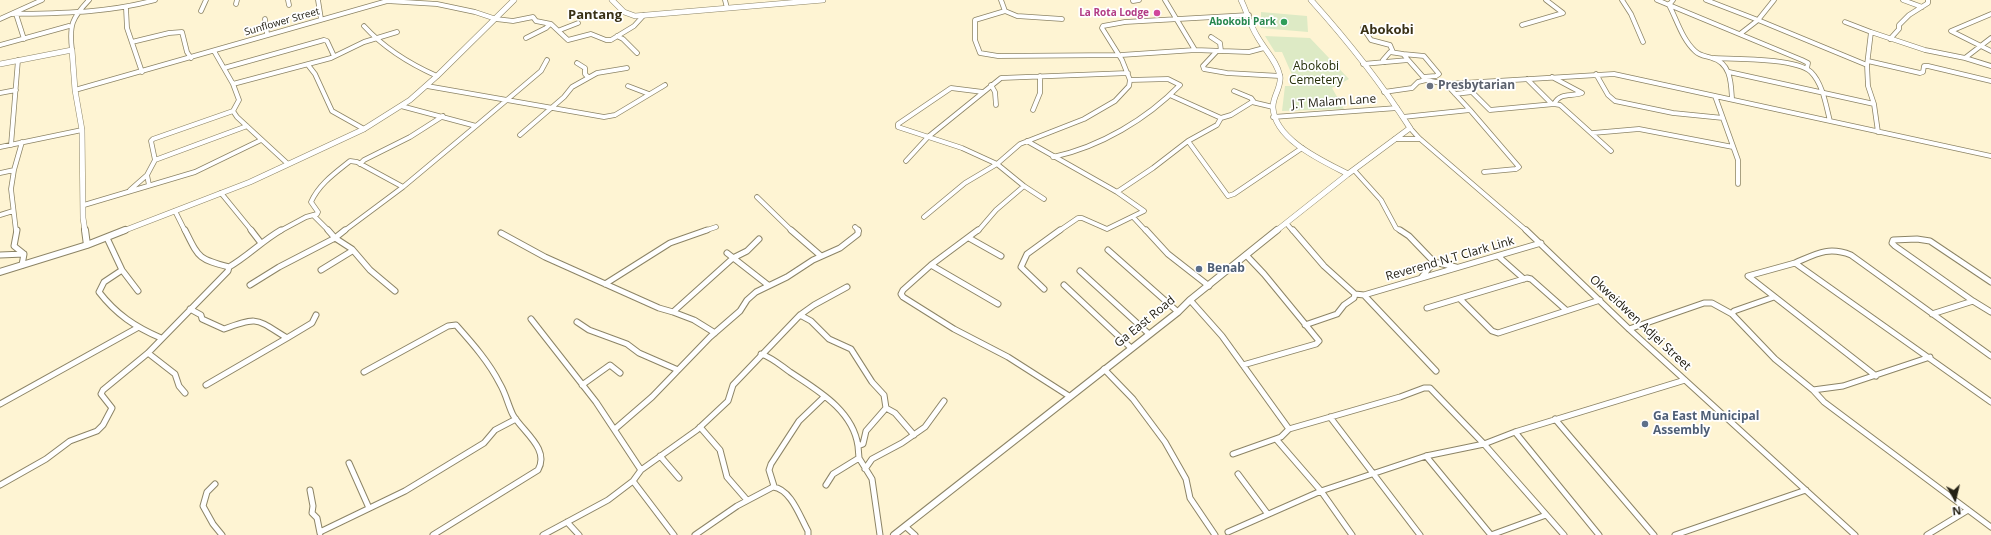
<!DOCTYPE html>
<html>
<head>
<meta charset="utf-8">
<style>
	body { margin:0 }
	#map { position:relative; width:1991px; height:535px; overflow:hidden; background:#fef4d3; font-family:"Open Sans",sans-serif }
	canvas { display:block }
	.north { position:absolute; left:1935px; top:479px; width:40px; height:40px; -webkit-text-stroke:3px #fff; paint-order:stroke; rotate:172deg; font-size:11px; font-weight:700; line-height:16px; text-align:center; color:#232014 }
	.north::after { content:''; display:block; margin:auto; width:14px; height:18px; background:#232014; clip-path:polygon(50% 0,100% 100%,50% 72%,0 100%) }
</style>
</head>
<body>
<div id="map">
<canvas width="1991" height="535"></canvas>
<div class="north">N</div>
</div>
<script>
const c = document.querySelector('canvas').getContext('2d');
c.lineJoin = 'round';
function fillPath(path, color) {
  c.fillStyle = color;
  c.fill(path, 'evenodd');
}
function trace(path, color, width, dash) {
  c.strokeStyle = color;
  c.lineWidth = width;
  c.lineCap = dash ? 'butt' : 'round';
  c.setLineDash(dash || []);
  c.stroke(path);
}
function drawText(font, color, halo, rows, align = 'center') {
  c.font = font + ' "Open Sans",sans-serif';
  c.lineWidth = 3.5;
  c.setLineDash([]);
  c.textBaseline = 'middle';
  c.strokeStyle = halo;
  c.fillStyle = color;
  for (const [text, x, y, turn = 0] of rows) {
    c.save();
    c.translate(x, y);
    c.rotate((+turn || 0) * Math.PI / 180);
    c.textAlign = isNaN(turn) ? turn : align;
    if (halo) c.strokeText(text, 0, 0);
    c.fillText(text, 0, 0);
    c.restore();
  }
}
fillPath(new Path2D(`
	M 1261,12 L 1307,16 L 1308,32 L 1261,28 Z
	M 1265,36 L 1310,38 L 1349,79 L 1332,88 L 1344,109 L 1282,111 L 1285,86 L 1297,86 L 1282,52 L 1275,52 Z`), '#ddeac5');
const streetFar1 = new Path2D(`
	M 288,0 L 289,5
	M 318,0 L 321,19
	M 725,0 L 727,8
	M 1001,0 L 1005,11
	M 1165,0 L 1195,50
	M 1622,0 L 1631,14 L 1643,42
	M 1657,0 L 1802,60 L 1808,63 L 1807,68
	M 1673,0 L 1669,5 C 1677,20 1682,39 1695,51 C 1700,56 1706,56 1712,58 C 1731,63 1731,83 1732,99
	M 1706,0 L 1758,20
	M 1774,0 L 1758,20 L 1867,65
	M 1903,0 L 1922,7
	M 1133,1 L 1139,0
	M 236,4 L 237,0
	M 126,8 L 127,28 L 142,72
	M 201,11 L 206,0
	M 12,14 C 62,13 107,13 155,0
	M 16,14 L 24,39
	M 1991,14 L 1951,31 L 1991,51
	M 0,19 L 42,0
	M 265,19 L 267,34
	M 1062,19 L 1017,16 L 1005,11 L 975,20 L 975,40 L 980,53 L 998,56 L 1121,55 L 1195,50 L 1249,52 L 1264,48
	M 1845,22 L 1871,32
	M 1522,25 L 1563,13 L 1546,0
	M 364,26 C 384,48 410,64 437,76
	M 1363,28 L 1371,40 L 1390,45 L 1393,52
	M 560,30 L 578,23
	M 1740,34 L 1758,20
	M 617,36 L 623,39 L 637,53
	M 1211,37 L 1220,43 L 1221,51
	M 526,38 L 546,28 L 550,24
	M 1890,39 L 1899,29 L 1899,25 L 1909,15 L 1928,3 L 1928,0
	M 132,42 L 169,33 L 182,32 L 187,52 L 191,58
	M 0,45 L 69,26
	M 72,50 C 69,25 72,18 89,0
	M 214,51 L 233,84 L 239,100 L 233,111 L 237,117 L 288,164
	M 1217,51 L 1203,66 L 1204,69 L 1227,73 L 1280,76
	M 1403,54 L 1424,56 L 1439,74 L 1436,76 L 1423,77
	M 1714,58 C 1735,59 1796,58 1811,72 C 1823,84 1826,106 1830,121
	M 1965,58 L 1991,66
	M 1868,61 L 1920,73 L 1923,72 L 1924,66 L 1928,66 L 1991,81
	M 1385,62 L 1383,60 L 1390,52 L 1403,54 L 1425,79
	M 577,63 L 585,68 L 585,74 L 588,77
	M 1363,64 L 1408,60
	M 308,65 L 315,74 L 332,111 L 364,129
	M 224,68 L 324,40 L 327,41 L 334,56
	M 1729,72 L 1874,104
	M 1596,74 L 1608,95 L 1615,101 L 1673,113 L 1723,118
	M 1552,77 L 1582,93 C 1571,97 1560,92 1554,104
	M 1527,79 L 1552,104
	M 1463,83 L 1490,110 L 1554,104 L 1560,105 L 1611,151
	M 233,84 L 331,58 L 364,42 L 397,32
	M 991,85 L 995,92 L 996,105
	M 427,86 L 604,117 L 615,115 L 665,85
	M 628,86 L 649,94
	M 75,90 L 387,1 L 437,4 L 475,12 L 496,19 L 513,21 L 533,17 L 536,21 L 551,24 L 568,40 L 591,34 L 606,40 L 611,40 L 634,26 L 644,15
	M 1234,91 L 1251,98 L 1254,102
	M 983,92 L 951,88 L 898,124 L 898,127 L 962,148 L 997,164 L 1024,186 L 1044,199
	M 1384,92 L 1412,88 L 1418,82 L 1426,80 L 1446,84 L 1614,74 L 1991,156
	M 0,93 L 16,90
	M 1455,94 L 1472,92
	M 1172,96 L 1221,118
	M 1715,96 L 1738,160 L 1738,184
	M 1033,110 L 1040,93 L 1040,76
	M 1470,110 L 1519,167 L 1516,169 L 1484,172
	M 1273,117 L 1397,108
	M 1403,117 L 1470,110 L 1446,84
	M 476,126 L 541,71 L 547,60
	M 1410,128 L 1419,138 L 1527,231
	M 1878,132 L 1874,104 L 1868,86 L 1867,65 L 1871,32 L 1925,50 L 1965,58 L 1991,38
	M 1593,133 L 1639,129 L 1733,147
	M 520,135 L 564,97 L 572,87 L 597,73 L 627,68
	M 1395,139 L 1420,139
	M 1027,141 L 1117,192 L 1144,211 L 1107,229 L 1082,218 L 1078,218 L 1059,231
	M 1188,141 L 1228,196 L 1234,194 L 1302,148
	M 11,145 L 18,60
	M 0,147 L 82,130
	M 1053,157 C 1100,147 1147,119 1180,85 L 1168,79 L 1130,80
	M 155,160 L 247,126
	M 906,161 L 928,137 L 1001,78 L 1128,73
	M 360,164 L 364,160 L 410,137 L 443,116
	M 1354,170 L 1381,200 L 1396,228 L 1401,231
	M 0,173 L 14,170
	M 149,185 L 147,175 L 155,160 L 151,141 L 153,139 L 233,111
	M 130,190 L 147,175
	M 1117,192 L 1153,168 L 1188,141 L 1217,125 L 1221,118 L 1231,115 L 1252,102 L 1273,107
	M 221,193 L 252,231
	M 757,197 L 792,231
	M 84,205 L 195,172 L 261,140
	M 175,211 L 185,231
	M 0,215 L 13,211
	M 314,216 L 329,231
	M 924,217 L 965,183 L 997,164 L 1020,144 L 1084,119 L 1115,101 L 1129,86 L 1130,80 L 1122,60 L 1102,28 L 1103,26 L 1125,22 L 1249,15
	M 1133,217 L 1146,231
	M 1287,224 L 1293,231
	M 855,227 L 859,231
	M 16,231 L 11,189 L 14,170 L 22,142
	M 280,231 L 306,217 L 317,214 L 318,212 L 311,202 C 319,184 335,173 350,161 L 357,162 L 403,187
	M 344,231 L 403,187 L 476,126 L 401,106
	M 704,231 L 716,227
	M 978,231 L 996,210 L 1024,186`);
const street = new Path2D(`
	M 17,230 L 14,246 L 24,254 L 22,265
	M 251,230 L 261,243
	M 328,230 L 335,238 L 352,249 L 370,270 L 395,291
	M 791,230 L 821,256
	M 978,230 L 931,265 L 903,290 L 901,294 L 903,297 L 954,329 L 1008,357 L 1069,396
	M 1146,230 L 1168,254 L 1209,286
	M 1293,230 L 1324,266 L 1355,294 L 1364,295 L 1436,371
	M 1400,230 L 1409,236 L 1434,262 L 1456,267
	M 1526,230 L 1629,329 L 1855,535
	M 501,233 L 545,257 L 659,308 L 673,312
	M 107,238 L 122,270 L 138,291
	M 969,238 L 1001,256
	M 1108,250 L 1178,312
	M 727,253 L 768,285
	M 0,255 L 24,254
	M 1498,256 L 1524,279
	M 1795,263 L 1748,276 L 1876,376
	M 931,265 L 998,304
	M 229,267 C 248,256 262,241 281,230
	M 122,270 L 104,282 L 99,292 C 116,314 135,327 161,338
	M 321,270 L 352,251
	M 1080,271 L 1149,334
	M 1421,278 L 1434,262
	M 605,284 L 670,243 L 707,230
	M 250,285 L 279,267 L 335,238 L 345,230
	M 1064,285 L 1131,348
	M 1044,289 L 1021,267 L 1027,254 L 1060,230
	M 1364,295 L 1541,243
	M 1774,297 L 1734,311 L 1732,314 L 1775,359 L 1813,390
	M 1460,299 L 1492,331 L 1498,333 L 1600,300
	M 1190,300 L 1222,336 L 1289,429 L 1281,437 L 1233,454
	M 1973,301 L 1895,246 L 1892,243 L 1893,240 L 1917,239 L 1930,241 L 1991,282
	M 1427,308 L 1527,278 L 1531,279 L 1566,310
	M 190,309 L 201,315 L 202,319 L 224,329 C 259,316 256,319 287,338 L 312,323 L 316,315
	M 1932,314 L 1973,301 L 1991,312
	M 800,315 L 811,321 L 829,339 L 851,349 L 872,382 L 884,395 L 886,408 L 866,431 L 863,444 L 858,446 L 859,458 L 872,479 L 880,535
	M 531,319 L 596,402 L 641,470
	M 577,322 L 589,330 L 627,344 L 639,353 L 678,370
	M 1305,325 L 1337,314 L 1344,305 L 1354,298 L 1355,294
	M 1629,329 L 1704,303 L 1712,303 L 1732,314
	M 715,333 L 694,320 L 673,312 L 733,258 L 747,251 L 759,239
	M 148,353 L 175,374 L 179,386 L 185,393
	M 761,354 C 773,358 780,365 790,372 C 817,390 853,410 858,446
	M 1991,356 L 1851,255 C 1828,246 1816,254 1795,263 L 1991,402
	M 1930,357 L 1843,386 L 1813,390 L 1824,402 L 1991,527
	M 1243,365 L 1316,344 L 1319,341 L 1264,274 L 1246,255
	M 1104,369 L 1133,399 L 1165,442 L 1186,479 L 1190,498 L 1215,535
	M 364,372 L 448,326 L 456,325 C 472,343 489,362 500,384 C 506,394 508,405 513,415 C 523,432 550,449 538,470 L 433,535
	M 206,385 L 287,338
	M 582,385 L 610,365 L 620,373
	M 0,404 L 137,328
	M 886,408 L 895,413 L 914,435
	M 1330,417 L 1420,535
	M 1555,419 L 1654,535
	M 700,427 L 720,450 L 727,477 L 747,500
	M 615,429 L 652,397 L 710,337 L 740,311 L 747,300 L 756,292 L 787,277 L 813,260 L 840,248 L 858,234 L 858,230
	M 1289,429 L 1400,397 L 1424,388 L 1430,388 L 1484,444 L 1564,535
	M 1515,432 L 1599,535
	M 1276,439 L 1321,491 L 1352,535
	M 660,456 L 679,478
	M 1426,456 L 1491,535
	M 349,463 L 369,508
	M 865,469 L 872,459 L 902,443 L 925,427 L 944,401
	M 1238,474 L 1267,513
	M 633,481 L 674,535
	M 215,484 L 207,492 L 203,506 L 213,524 L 222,535
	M 0,485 L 46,459 L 70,441 L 97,431 L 103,425 L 112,408 L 101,394 L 103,390 L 148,353 L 228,271 L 229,267 C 198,259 199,258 185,230
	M 826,485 L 833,474 L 859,458
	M 774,486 L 769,470 L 771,464 L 799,421 L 824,397
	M 310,490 L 313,506 L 312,513 L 317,518 L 320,533
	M 567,522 L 579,535
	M 906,527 L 915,535
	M 320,532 L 405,491 L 484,443 L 495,430 L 516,419
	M 1228,532 L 1321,491 L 1426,456 L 1484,444 L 1515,432 L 1685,380
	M 543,535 L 608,500 L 633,481 L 641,470 L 697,430 L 728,401 L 733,385 L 800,315 L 814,305 L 847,287
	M 695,535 L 737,506 L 773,487 C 791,489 800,517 808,531 L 808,535
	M 1491,535 L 1546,515
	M 1675,535 L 1806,490
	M 1927,535 L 1968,510`);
const secondaryFar1 = new Path2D(`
	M 612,0 L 624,12 L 635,16 L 823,0
	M 1241,0 C 1247,12 1250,25 1257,36 C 1264,49 1277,61 1280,76 C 1282,87 1272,97 1273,108 C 1275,140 1323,161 1348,174
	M 0,64 L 72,50 L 75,90 L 82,130 L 83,218 L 85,231
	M 123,231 L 250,182 L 364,129 L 410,100 L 437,76 L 514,0
	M 1276,231 L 1348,174 L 1410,128 C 1381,83 1347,40 1311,0`);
const secondary = new Path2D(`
	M 87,245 L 125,230
	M 0,272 L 87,245 L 85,230
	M 894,535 L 1178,312 L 1190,300 L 1277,230`);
trace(streetFar1, '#8c8466', 5.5);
trace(street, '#8c8466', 7);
trace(secondaryFar1, '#8c8466', 6);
trace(secondary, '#8c8466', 8);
trace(streetFar1, '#fff', 4);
trace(street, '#fff', 5);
trace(secondaryFar1, '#fff', 5);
trace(secondary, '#fff', 6);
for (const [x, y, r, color] of [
	[1157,13,4,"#d1479c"],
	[1284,22,4,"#2e9e5b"],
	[1430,86,4,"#6b7280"],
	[1199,269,4,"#5c6f8a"],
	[1645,424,4,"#5c6f8a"]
]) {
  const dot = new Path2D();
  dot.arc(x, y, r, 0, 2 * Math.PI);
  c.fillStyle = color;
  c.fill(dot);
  trace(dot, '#fff', 1.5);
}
drawText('bold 10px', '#b23c85', '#fff', [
	["La Rota Lodge",1149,13]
], 'right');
drawText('10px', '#232014', '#fff', [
	["Sunflower Street",282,22,-16]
]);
drawText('bold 10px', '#27864d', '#fff', [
	["Abokobi Park",1276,22]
], 'right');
drawText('12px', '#26300a', '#fff', [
	["Abokobi",1316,67],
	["Cemetery",1316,81]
]);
drawText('bold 12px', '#5b616d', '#fff', [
	["Presbytarian",1438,86]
], 'left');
drawText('12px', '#232014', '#fff', [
	["J.T Malam Lane",1334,102,-4],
	["Reverend N.T Clark Link",1450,259,-16],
	["Ga East Road",1145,322,-39],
	["Okweidwen Adjei Street",1640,323,43]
]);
drawText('bold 12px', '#4e5e75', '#fff', [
	["Benab",1207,269],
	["Ga East Municipal",1653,417],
	["Assembly",1653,431]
], 'left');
drawText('bold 13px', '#393116', '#fff', [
	["Pantang",595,15],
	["Abokobi",1387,30]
]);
</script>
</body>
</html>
